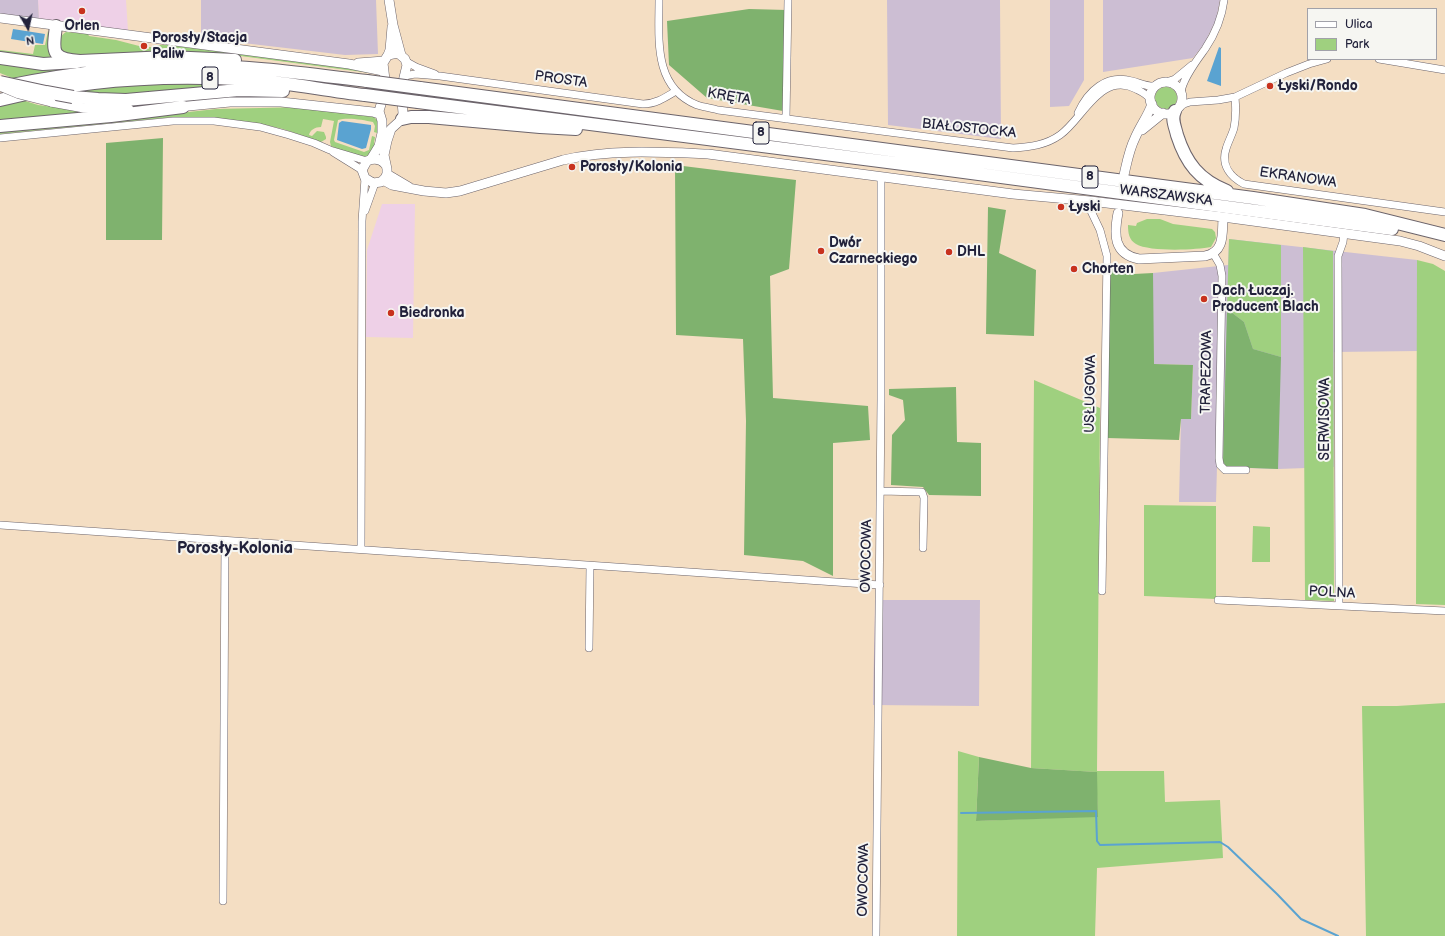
<!DOCTYPE html>
<html>
<head>
<meta charset="utf-8">
<style>
	body { margin:0 }
	#map { position:relative; width:1445px; height:936px; overflow:hidden; background:#f4dec3; font-family:"Balsamiq Sans",sans-serif }
	canvas { display:block }
	.legend { position:absolute; left:1307px; top:8px; width:130px; height:52px; box-sizing:border-box; background:#f6f6f2; border:1px solid #a1a1a9; margin:0; padding:5px 7px; list-style:none; font-size:12px; color:#22223b }
	.legend li { display:flex; align-items:center; gap:8px; height:20px }
	.legend b { width:20px; border:1px solid #a1a1a9 }
	.north { position:absolute; left:8px; top:8px; width:40px; height:40px; -webkit-text-stroke:3px #f6f6f2; paint-order:stroke; rotate:171deg; font-size:11px; font-weight:700; line-height:16px; text-align:center; color:#22223b }
	.north::after { content:''; display:block; margin:auto; width:14px; height:18px; background:#22223b; clip-path:polygon(50% 0,100% 100%,50% 72%,0 100%) }
</style>
</head>
<body>
<div id="map">
<canvas width="1445" height="936"></canvas>
<ul class="legend">
<li><b style="height:5px;background:#fff"></b>Ulica</li>
<li><b style="height:11px;background:#9fd07f"></b>Park</li>
</ul>
<div class="north">N</div>
</div>
<script>
const c = document.querySelector('canvas').getContext('2d');
c.lineJoin = 'round';
function fillPath(path, color) {
  c.fillStyle = color;
  c.fill(path, 'evenodd');
}
function trace(path, color, width, dash) {
  c.strokeStyle = color;
  c.lineWidth = width;
  c.lineCap = dash ? 'butt' : 'round';
  c.setLineDash(dash || []);
  c.stroke(path);
}
function drawText(font, color, halo, rows, align = 'center') {
  c.font = font + ' "Balsamiq Sans",sans-serif';
  c.lineWidth = 4;
  c.setLineDash([]);
  c.textBaseline = 'middle';
  c.strokeStyle = halo;
  c.fillStyle = color;
  for (const [text, x, y, turn = 0] of rows) {
    c.save();
    c.translate(x, y);
    c.rotate((+turn || 0) * Math.PI / 180);
    c.textAlign = isNaN(turn) ? turn : align;
    if (halo) c.strokeText(text, 0, 0);
    c.fillText(text, 0, 0);
    c.restore();
  }
}
fillPath(new Path2D(`
	M 38,0 L 126,0 L 128,31 L 39,20 Z
	M 382,204 L 415,204 L 413,338 L 366,337 L 367,250 Z`), '#eed0e7');
fillPath(new Path2D(`
	M 0,0 L 38,0 L 39,20 L 0,15 Z
	M 201,0 L 376,0 L 378,54 L 345,55 L 201,38 Z
	M 887,0 L 1000,0 L 1001,139 L 888,125 Z
	M 1050,0 L 1084,0 L 1084,80 L 1069,106 L 1050,107 Z
	M 1103,0 L 1220,0 L 1216,20 L 1204,44 L 1193,58 L 1103,72 Z
	M 1229,239 L 1417,260 L 1418,351 L 1334,352 L 1334,467 L 1278,469 L 1217,467 L 1216,502 L 1179,502 L 1181,419 L 1191,419 L 1193,365 L 1153,364 L 1153,273 L 1228,265 Z
	M 875,600 L 980,600 L 979,706 L 873,705 Z`), '#ccbed3');
fillPath(new Path2D(`
	M 48,31 L 51,35 L 56,60 L 0,53 L 0,50 L 33,54 L 35,45 L 45,45 Z
	M 66,32 L 88,34 L 89,36 L 116,40 L 143,47 L 144,48 L 149,49 L 149,47 L 153,47 L 153,45 L 169,45 L 374,71 L 378,74 L 233,55 L 69,58 L 61,55 C 59,44 56,39 66,32 Z
	M 157,61 L 17,80 L 0,73 L 0,62 Z
	M 156,83 L 257,85 L 116,96 L 69,91 Z
	M1155 98a11 11 0 1 1 22 0a11 11 0 1 1-22 0Z
	M 22,100 L 38,105 L 98,113 L 0,123 L 0,106 Z
	M 304,107 L 374,117 L 379,122 L 380,128 L 377,133 L 374,132 L 375,126 L 373,122 C 363,120 348,117 338,120 L 334,140 L 335,142 L 364,152 L 369,150 L 372,136 L 375,137 L 374,143 L 375,147 C 374,149 373,152 372,153 C 361,163 341,150 331,146 L 330,142 L 334,121 L 323,119 L 321,127 C 315,127 310,130 309,135 L 312,136 L 317,131 L 324,132 L 326,137 L 326,139 L 321,142 L 283,129 L 257,123 L 207,117 L 174,117 L 0,134 L 0,130 L 69,125 L 216,109 Z
	M 1147,219 L 1160,219 L 1173,224 L 1212,229 L 1215,232 L 1216,238 L 1211,247 C 1196,250 1149,252 1136,244 C 1129,240 1128,233 1128,225 L 1136,226 L 1137,223 Z
	M 1229,239 L 1281,245 L 1281,357 L 1253,349 L 1244,322 L 1227,309 Z
	M 1303,247 L 1333,251 L 1334,601 L 1305,600 Z
	M 1417,260 L 1433,264 L 1445,271 L 1445,605 L 1416,604 Z
	M 1034,380 L 1100,408 L 1097,771 L 1164,771 L 1165,802 L 1220,800 L 1223,858 L 1097,868 L 1095,936 L 957,936 L 958,751 L 979,757 L 976,821 L 1098,816 L 1096,772 L 1031,768 Z
	M 1144,505 L 1216,506 L 1216,599 L 1144,596 Z
	M 1253,526 L 1270,527 L 1270,562 L 1252,562 Z
	M 1445,703 L 1445,936 L 1366,936 L 1362,706 L 1397,706 Z`), '#9fd07f');
fillPath(new Path2D(`
	M 749,9 L 787,10 L 783,111 L 707,98 L 669,65 L 667,21 Z
	M 163,138 L 162,240 L 106,240 L 106,143 Z
	M 675,165 L 796,180 L 789,269 L 770,276 L 773,398 L 868,406 L 870,440 L 833,443 L 833,576 L 803,561 L 744,555 L 746,421 L 743,339 L 676,335 Z
	M 988,207 L 1006,210 L 999,253 L 1036,270 L 1034,336 L 986,334 Z
	M 1110,264 L 1134,274 L 1153,273 L 1154,364 L 1193,365 L 1191,419 L 1181,419 L 1179,440 L 1107,438 Z
	M 1227,309 L 1244,322 L 1253,349 L 1281,357 L 1278,469 L 1226,467 L 1223,461 Z
	M 956,387 L 957,442 L 981,443 L 981,496 L 929,495 L 923,487 L 891,485 L 892,435 L 905,420 L 903,400 L 889,395 L 889,389 Z
	M 979,757 L 1031,768 L 1097,772 L 1098,817 L 976,821 Z`), '#7fb26e');
fillPath(new Path2D(`
	M 13,29 L 45,34 L 43,44 L 11,39 Z
	M 1219,47 L 1221,48 L 1221,86 L 1207,81 Z
	M 342,121 L 371,125 L 371,129 L 366,148 L 362,149 L 337,140 L 339,123 Z`), '#5aa3d1');
trace(new Path2D(`
	M 961,813 L 1096,811 L 1097,841 L 1100,845 L 1220,842 L 1228,847 L 1277,894 L 1301,919 L 1338,936`), '#5aa3d1', 2);
const minor = new Path2D(`
	M 659,0 C 659,39 653,87 697,105 C 703,107 711,108 718,110 L 1013,148 C 1030,147 1046,145 1060,135 C 1083,119 1100,71 1136,89 C 1142,92 1147,94 1151,100
	M 1379,59 L 1445,70
	M 407,62 L 416,67 L 435,74
	M 404,76 L 415,74 L 440,76 L 643,104 C 656,104 666,97 676,91
	M 1164,83 L 1175,79 L 1192,65
	M 1181,92 C 1183,78 1197,60 1205,49 C 1215,34 1222,17 1224,0
	M 1235,97 C 1236,108 1236,118 1234,128 C 1232,135 1228,142 1226,149 C 1221,165 1230,177 1244,184 L 1445,212
	M 1178,108 L 1184,104 L 1190,102 L 1218,100 L 1235,97 L 1286,73 L 1309,64 L 1327,59
	M 1078,113 C 1088,91 1106,74 1132,81 C 1140,83 1147,87 1156,86
	M 786,119 L 788,0
	M 0,138 L 173,121 L 214,121 L 260,127 L 289,135 L 314,143 L 330,150 L 367,161
	M 333,152 L 362,170
	M 1090,201 L 1090,209 L 1100,230 L 1107,256 L 1102,591
	M 365,211 L 375,183
	M 1213,253 L 1220,265 L 1222,276 L 1219,458 L 1220,465 L 1225,470 L 1246,470
	M 881,491 L 922,492 L 924,498 L 923,548
	M 0,525 L 880,585
	M 361,549 L 362,221 L 365,178
	M 1218,600 L 1445,611
	M 1339,606 L 1338,256 L 1343,242 L 1344,233
	M 589,648 L 590,566
	M 223,901 L 225,541
	M 876,936 L 881,399 L 881,177`);
const tertiary = new Path2D(`
	M 389,0 L 393,25 L 401,55
	M 0,18 L 349,64 L 383,71
	M 388,55 L 390,50 L 392,27
	M 358,63 L 384,61
	M1150 98a16 16 0 1 1 32 0a16 16 0 1 1-32 0Z
	M 51,102 L 84,108 L 129,109
	M 178,107 L 230,102 L 281,102 L 373,112 L 379,114
	M 1142,130 L 1163,113
	M 371,159 L 379,146 L 382,133 L 382,121 L 379,111 L 386,88 L 383,63 L 388,55 L 398,53 L 405,59 L 407,65 L 401,90 L 403,113 L 402,119 L 391,129 L 387,141 L 384,155 L 387,169 L 387,174 L 385,178 L 381,182 L 373,183 L 365,178 L 362,170 L 367,161 C 374,158 380,158 385,164
	M 387,174 L 409,187
	M 1124,175 C 1127,162 1129,150 1135,138 C 1140,126 1148,116 1152,104
	M 383,180 L 392,185 L 424,191 L 446,193 L 460,191 L 563,160 C 610,149 660,152 708,154 L 1013,194 L 1090,201 L 1223,217 L 1400,241 L 1419,246 L 1445,256
	M 1118,213 C 1114,234 1113,254 1139,259 L 1205,256 C 1225,252 1222,234 1223,217`);
const primary = new Path2D(`
	M 0,58 L 43,64 L 77,62`);
const trunk = new Path2D(`
	M 56,26 C 53,51 50,59 80,61 L 168,57 L 235,60
	M 12,85 C 70,73 129,67 188,66 C 248,65 308,74 367,81
	M 420,88 L 1253,198 L 1365,215 L 1445,235
	M 73,97 L 98,99 L 126,100 L 239,90 L 283,91
	M 0,100 C 83,79 169,74 254,80 C 291,83 328,91 365,95
	M 418,102 L 911,165 L 1392,229
	M 1175,111 C 1171,119 1175,126 1177,135 C 1186,163 1199,180 1227,191
	M 402,119 L 411,117 L 429,117 L 540,127 L 576,129
	M 0,126 L 111,116 L 183,107`);
trace(minor, '#6c646b', 8);
trace(tertiary, '#6c646b', 10);
trace(primary, '#6c646b', 14);
trace(trunk, '#6c646b', 14);
trace(minor, '#fff', 7);
trace(tertiary, '#fff', 9);
trace(primary, '#fff', 12);
trace(trunk, '#fff', 12);
const tertiaryBridge = new Path2D(`
	M 0,86 L 19,94 L 51,102`);
const trunkBridge = new Path2D(`
	M 367,81 L 420,88
	M 0,82 L 46,92 L 73,97
	M 365,95 L 418,102`);
trace(tertiaryBridge, '#6c646b', 10, []);
trace(trunkBridge, '#6c646b', 14, []);
trace(tertiaryBridge, '#fff', 9);
trace(trunkBridge, '#fff', 12);
for (const [x, y, r, color] of [
	[82,11,4,"#c8321e"],
	[144,46,4,"#c8321e"],
	[1270,86,4,"#c8321e"],
	[572,167,4,"#c8321e"],
	[1061,207,4,"#c8321e"],
	[821,251,4,"#c8321e"],
	[949,252,4,"#c8321e"],
	[1074,269,4,"#c8321e"],
	[1204,299,4,"#c8321e"],
	[391,313,4,"#c8321e"]
]) {
  const dot = new Path2D();
  dot.arc(x, y, r, 0, 2 * Math.PI);
  c.fillStyle = color;
  c.fill(dot);
  trace(dot, '#f6f6f2', 1.5);
}
for (const [x, y, w] of [
	[210,78,16],
	[761,133,16],
	[1090,177,16]
]) {
  const box = new Path2D();
  box.roundRect(x - w / 2, y - 11, w, 22, 3);
  c.fillStyle = '#f6f6f2';
  c.fill(box);
  trace(box, '#22223b', 1);
}
drawText('bold 13px', '#22223b', null, [
	["8",210,78],
	["8",761,133],
	["8",1090,177]
]);
drawText('bold 14px', '#22223b', '#f6f6f2', [
	["Orlen",82,26,"center"],
	["Porosły/Stacja",152,38],
	["Paliw",152,54],
	["Łyski/Rondo",1278,86],
	["Porosły/Kolonia",580,167],
	["Łyski",1069,207],
	["Dwór",829,243],
	["Czarneckiego",829,259],
	["DHL",957,252],
	["Chorten",1082,269],
	["Dach Łuczaj.",1212,291],
	["Producent Blach",1212,307],
	["Biedronka",399,313]
], 'left');
drawText('14px', '#22223b', '#f6f6f2', [
	["PROSTA",561,80,8],
	["KRĘTA",729,97,10],
	["BIAŁOSTOCKA",969,129,6],
	["EKRANOWA",1298,178,8],
	["WARSZAWSKA",1166,196,7],
	["TRAPEZOWA",1207,372,-89],
	["USŁUGOWA",1091,394,-89],
	["SERWISOWA",1325,419,-90],
	["OWOCOWA",867,556,-89],
	["POLNA",1332,593,3],
	["OWOCOWA",864,880,-89]
]);
drawText('bold 16px', '#22223b', '#f6f6f2', [
	["Porosły-Kolonia",235,549]
]);
</script>
</body>
</html>
